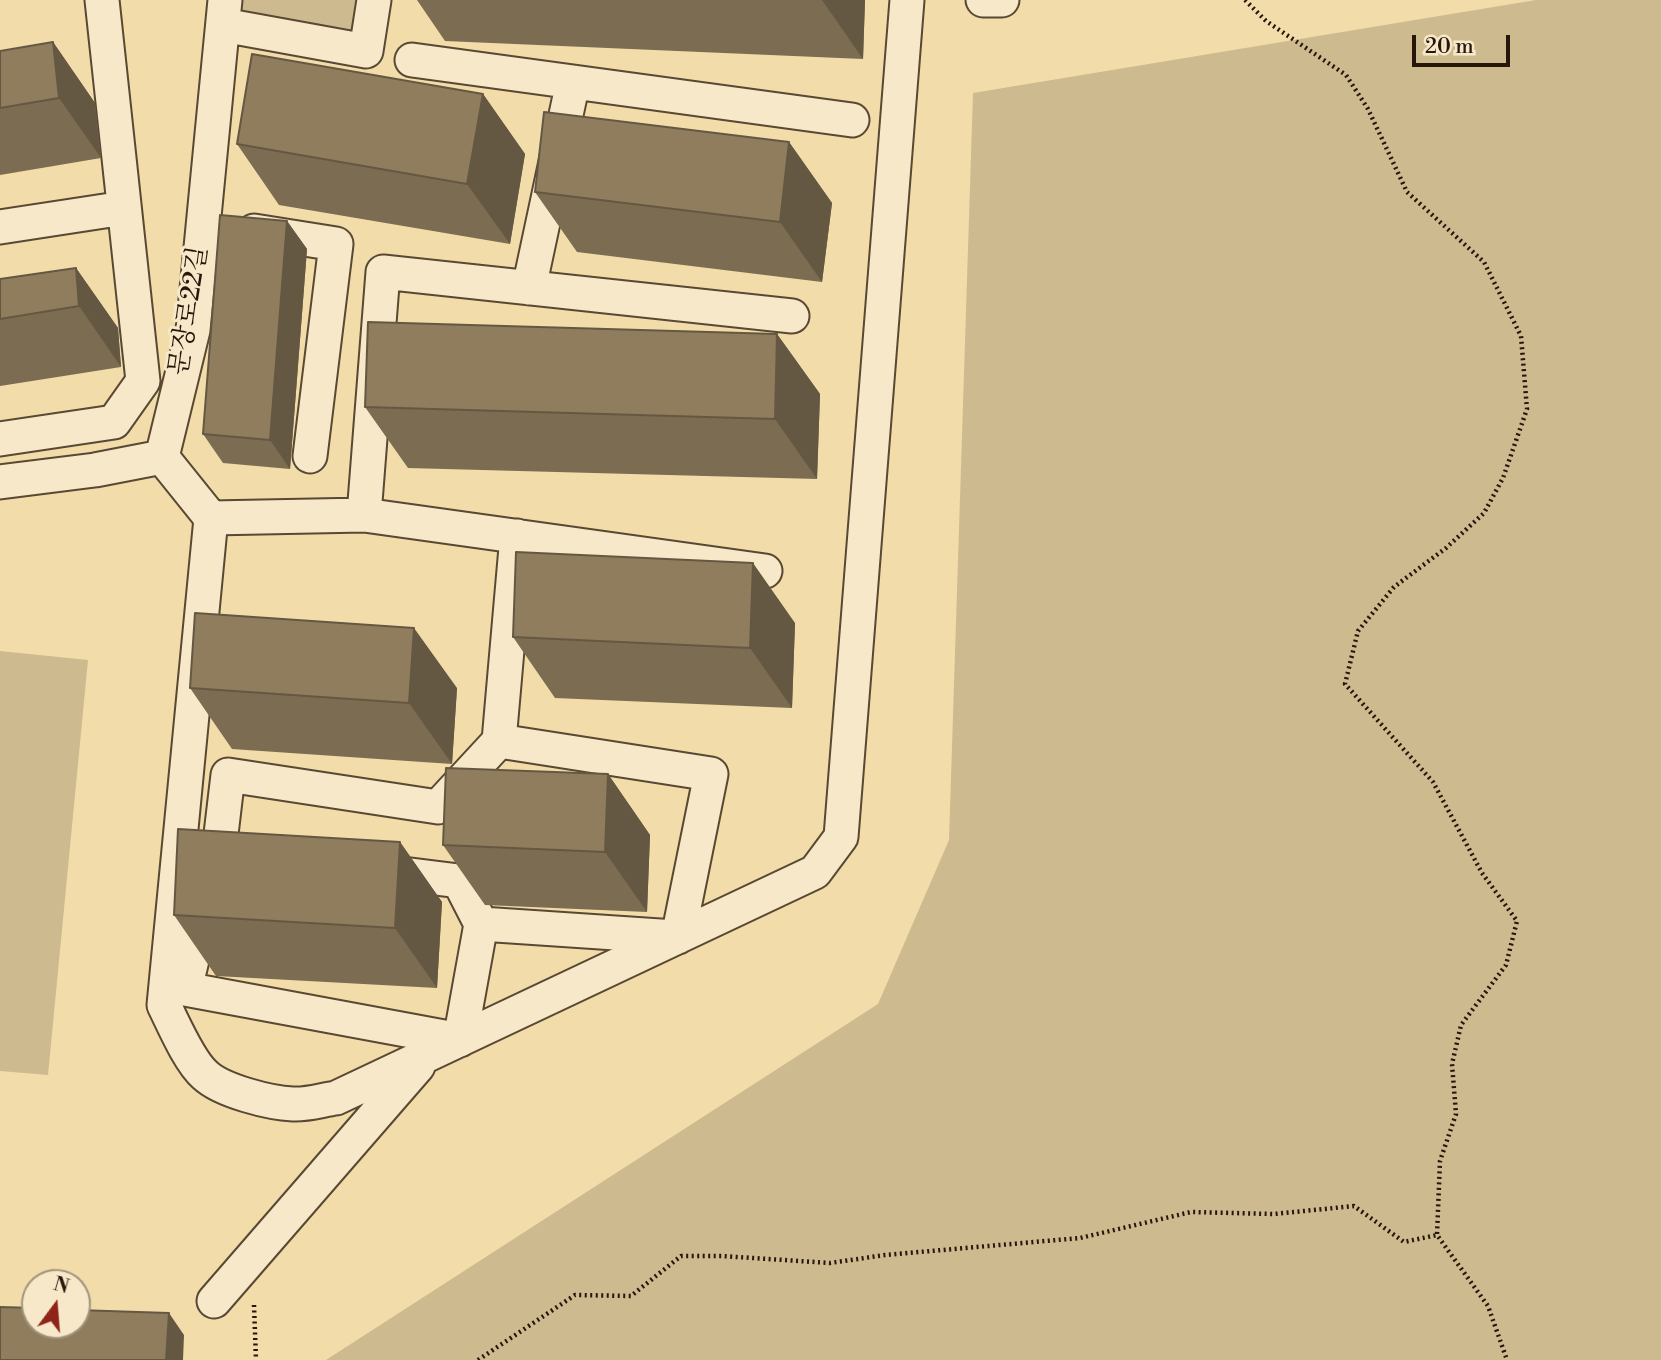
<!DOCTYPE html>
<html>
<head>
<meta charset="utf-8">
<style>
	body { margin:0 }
	#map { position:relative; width:1661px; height:1360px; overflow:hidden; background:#f1dcaa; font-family:"Libre Bodoni",serif }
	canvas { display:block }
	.north { position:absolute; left:21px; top:1269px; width:70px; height:70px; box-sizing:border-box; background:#f6e8c8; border:2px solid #a3947c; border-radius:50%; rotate:16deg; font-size:19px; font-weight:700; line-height:28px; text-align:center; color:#26160b }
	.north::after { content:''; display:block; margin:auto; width:24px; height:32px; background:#8f2418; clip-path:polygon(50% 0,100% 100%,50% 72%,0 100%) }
	.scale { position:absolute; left:1412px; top:35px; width:98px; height:32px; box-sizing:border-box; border:4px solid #26160b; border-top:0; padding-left:9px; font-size:21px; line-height:24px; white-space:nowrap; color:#26160b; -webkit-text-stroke:5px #f6e8c8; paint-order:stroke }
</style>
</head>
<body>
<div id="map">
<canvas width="1661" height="1360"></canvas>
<div class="north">N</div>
<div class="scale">20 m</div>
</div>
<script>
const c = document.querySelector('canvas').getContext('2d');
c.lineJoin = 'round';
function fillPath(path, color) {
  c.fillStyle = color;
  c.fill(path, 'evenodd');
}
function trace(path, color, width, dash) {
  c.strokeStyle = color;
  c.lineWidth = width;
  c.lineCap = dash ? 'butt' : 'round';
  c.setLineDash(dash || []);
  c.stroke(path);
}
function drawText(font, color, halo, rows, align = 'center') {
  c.font = font + ' "Libre Bodoni","Noto Serif KR",serif';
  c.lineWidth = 6;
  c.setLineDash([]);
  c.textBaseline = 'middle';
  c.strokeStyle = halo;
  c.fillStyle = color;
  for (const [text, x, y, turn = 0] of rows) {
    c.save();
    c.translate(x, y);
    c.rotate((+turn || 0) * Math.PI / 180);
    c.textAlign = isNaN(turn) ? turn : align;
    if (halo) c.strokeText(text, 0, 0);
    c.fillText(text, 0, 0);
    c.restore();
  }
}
fillPath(new Path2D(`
	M 240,0 L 358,0 L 353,33 L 239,12 Z
	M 1536,0 L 1661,0 L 1661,1360 L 326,1360 L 878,1004 L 949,840 L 973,93 Z
	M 0,651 L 88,660 L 48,1075 L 0,1071 Z`), '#ceba8f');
const minor = new Path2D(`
	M 983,0 L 1002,0
	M 223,25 L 366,51 L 374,0
	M 412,60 L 852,120
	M 0,227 L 124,208
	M 254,231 L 336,244 L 310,456
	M 529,288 L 573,82
	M 0,439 L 114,422 L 143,381 L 102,0
	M 162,457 L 211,518 L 164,1005 C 174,1025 189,1061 205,1075 C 222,1091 270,1103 293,1104 C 306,1105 322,1100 336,1098 L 815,872 L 841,837 L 907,0
	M 0,482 L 95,470 L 162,457 L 193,330 L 225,0
	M 364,515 L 383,272 L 792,316
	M 211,518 L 364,515 L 765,571
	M 517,536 L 499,741 L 711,774 L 678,937
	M 219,851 L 228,775 L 438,807 L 499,741
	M 379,871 L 459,881 L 481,924
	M 206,902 L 185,989 L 460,1040 L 481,924 L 675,937
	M 214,1301 L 418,1066`);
trace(minor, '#594833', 37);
trace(new Path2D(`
	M 1245,0 L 1266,21 L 1346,75 L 1368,109 L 1407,192 L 1484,262 L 1521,336 L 1527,409 L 1503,478 L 1484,513 L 1446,548 L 1394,587 L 1358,631 L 1345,684 L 1433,782 L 1482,873 L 1517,921 L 1506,965 L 1461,1025 L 1452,1064 L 1456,1114 L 1440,1161 L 1437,1235 L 1488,1306 L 1507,1360
	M 254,1305 L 256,1360
	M 478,1360 L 575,1295 L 631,1296 L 681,1256 L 722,1256 L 830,1263 L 885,1255 L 1080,1238 L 1191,1212 L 1274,1214 L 1354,1206 L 1404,1242 L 1437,1235`), '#26160b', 4.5, [2, 3.5]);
trace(minor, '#f6e8c8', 33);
fillPath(new Path2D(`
	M 417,0 L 865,0 L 863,59 L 445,41 Z
	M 53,42 L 95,103 L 101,158 L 0,175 L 0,51 Z
	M 483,94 L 525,154 L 510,244 L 279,205 L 237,144 Z
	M 789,142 L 832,203 L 822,282 L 577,252 L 535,192 Z
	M 287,221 L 307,249 L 290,469 L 223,463 L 203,434 Z
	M 76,268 L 118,328 L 121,367 L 0,386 L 0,279 Z
	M 777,334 L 820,394 L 817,479 L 408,468 L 365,407 Z
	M 795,623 L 792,708 L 555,698 L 513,637 Z
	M 190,688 L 457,688 L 452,764 L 232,749 Z
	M 608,774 L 650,835 L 647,912 L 485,905 L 443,845 Z
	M 400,842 L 442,902 L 437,988 L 216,976 L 174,915 Z`), '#7c6c51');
fillPath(new Path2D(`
	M 822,0 L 865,0 L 863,59 Z
	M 53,42 L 95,103 L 101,158 L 59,98 Z
	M 483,94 L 525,154 L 510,244 L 467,184 Z
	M 789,142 L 832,203 L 822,282 L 780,222 Z
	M 287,221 L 307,249 L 290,469 L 270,440 Z
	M 76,268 L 118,328 L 121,367 L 79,306 Z
	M 777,334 L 820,394 L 817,479 L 775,419 Z
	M 753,563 L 795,623 L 792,708 L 750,648 Z
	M 414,628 L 457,688 L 452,764 L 409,703 Z
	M 608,774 L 650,835 L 647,912 L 605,852 Z
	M 400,842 L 442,902 L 437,988 L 395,928 Z
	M 169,1313 L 184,1335 L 183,1360 L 166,1360 Z`), '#655842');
const building = new Path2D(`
	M 53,42 L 59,98 L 0,108 L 0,51 Z
	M 252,54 L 483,94 L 467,184 L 237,144 Z
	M 544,112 L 789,142 L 780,222 L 535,192 Z
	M 220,215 L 287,221 L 270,440 L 203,434 Z
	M 76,268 L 79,306 L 0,319 L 0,279 Z
	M 368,322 L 777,334 L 775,419 L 365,407 Z
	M 516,552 L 753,563 L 750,648 L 513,637 Z
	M 195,613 L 414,628 L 409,703 L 190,688 Z
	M 446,768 L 608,774 L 605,852 L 443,845 Z
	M 178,829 L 400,842 L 395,928 L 174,915 Z
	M 0,1307 L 35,1308 L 35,1325 L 77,1325 L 77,1310 L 169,1313 L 166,1360 L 0,1360 Z`);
fillPath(building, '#907d5e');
trace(building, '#655842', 2);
drawText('26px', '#26160b', '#f6e8c8', [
	["문장로22길",190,311,-81]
]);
</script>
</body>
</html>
